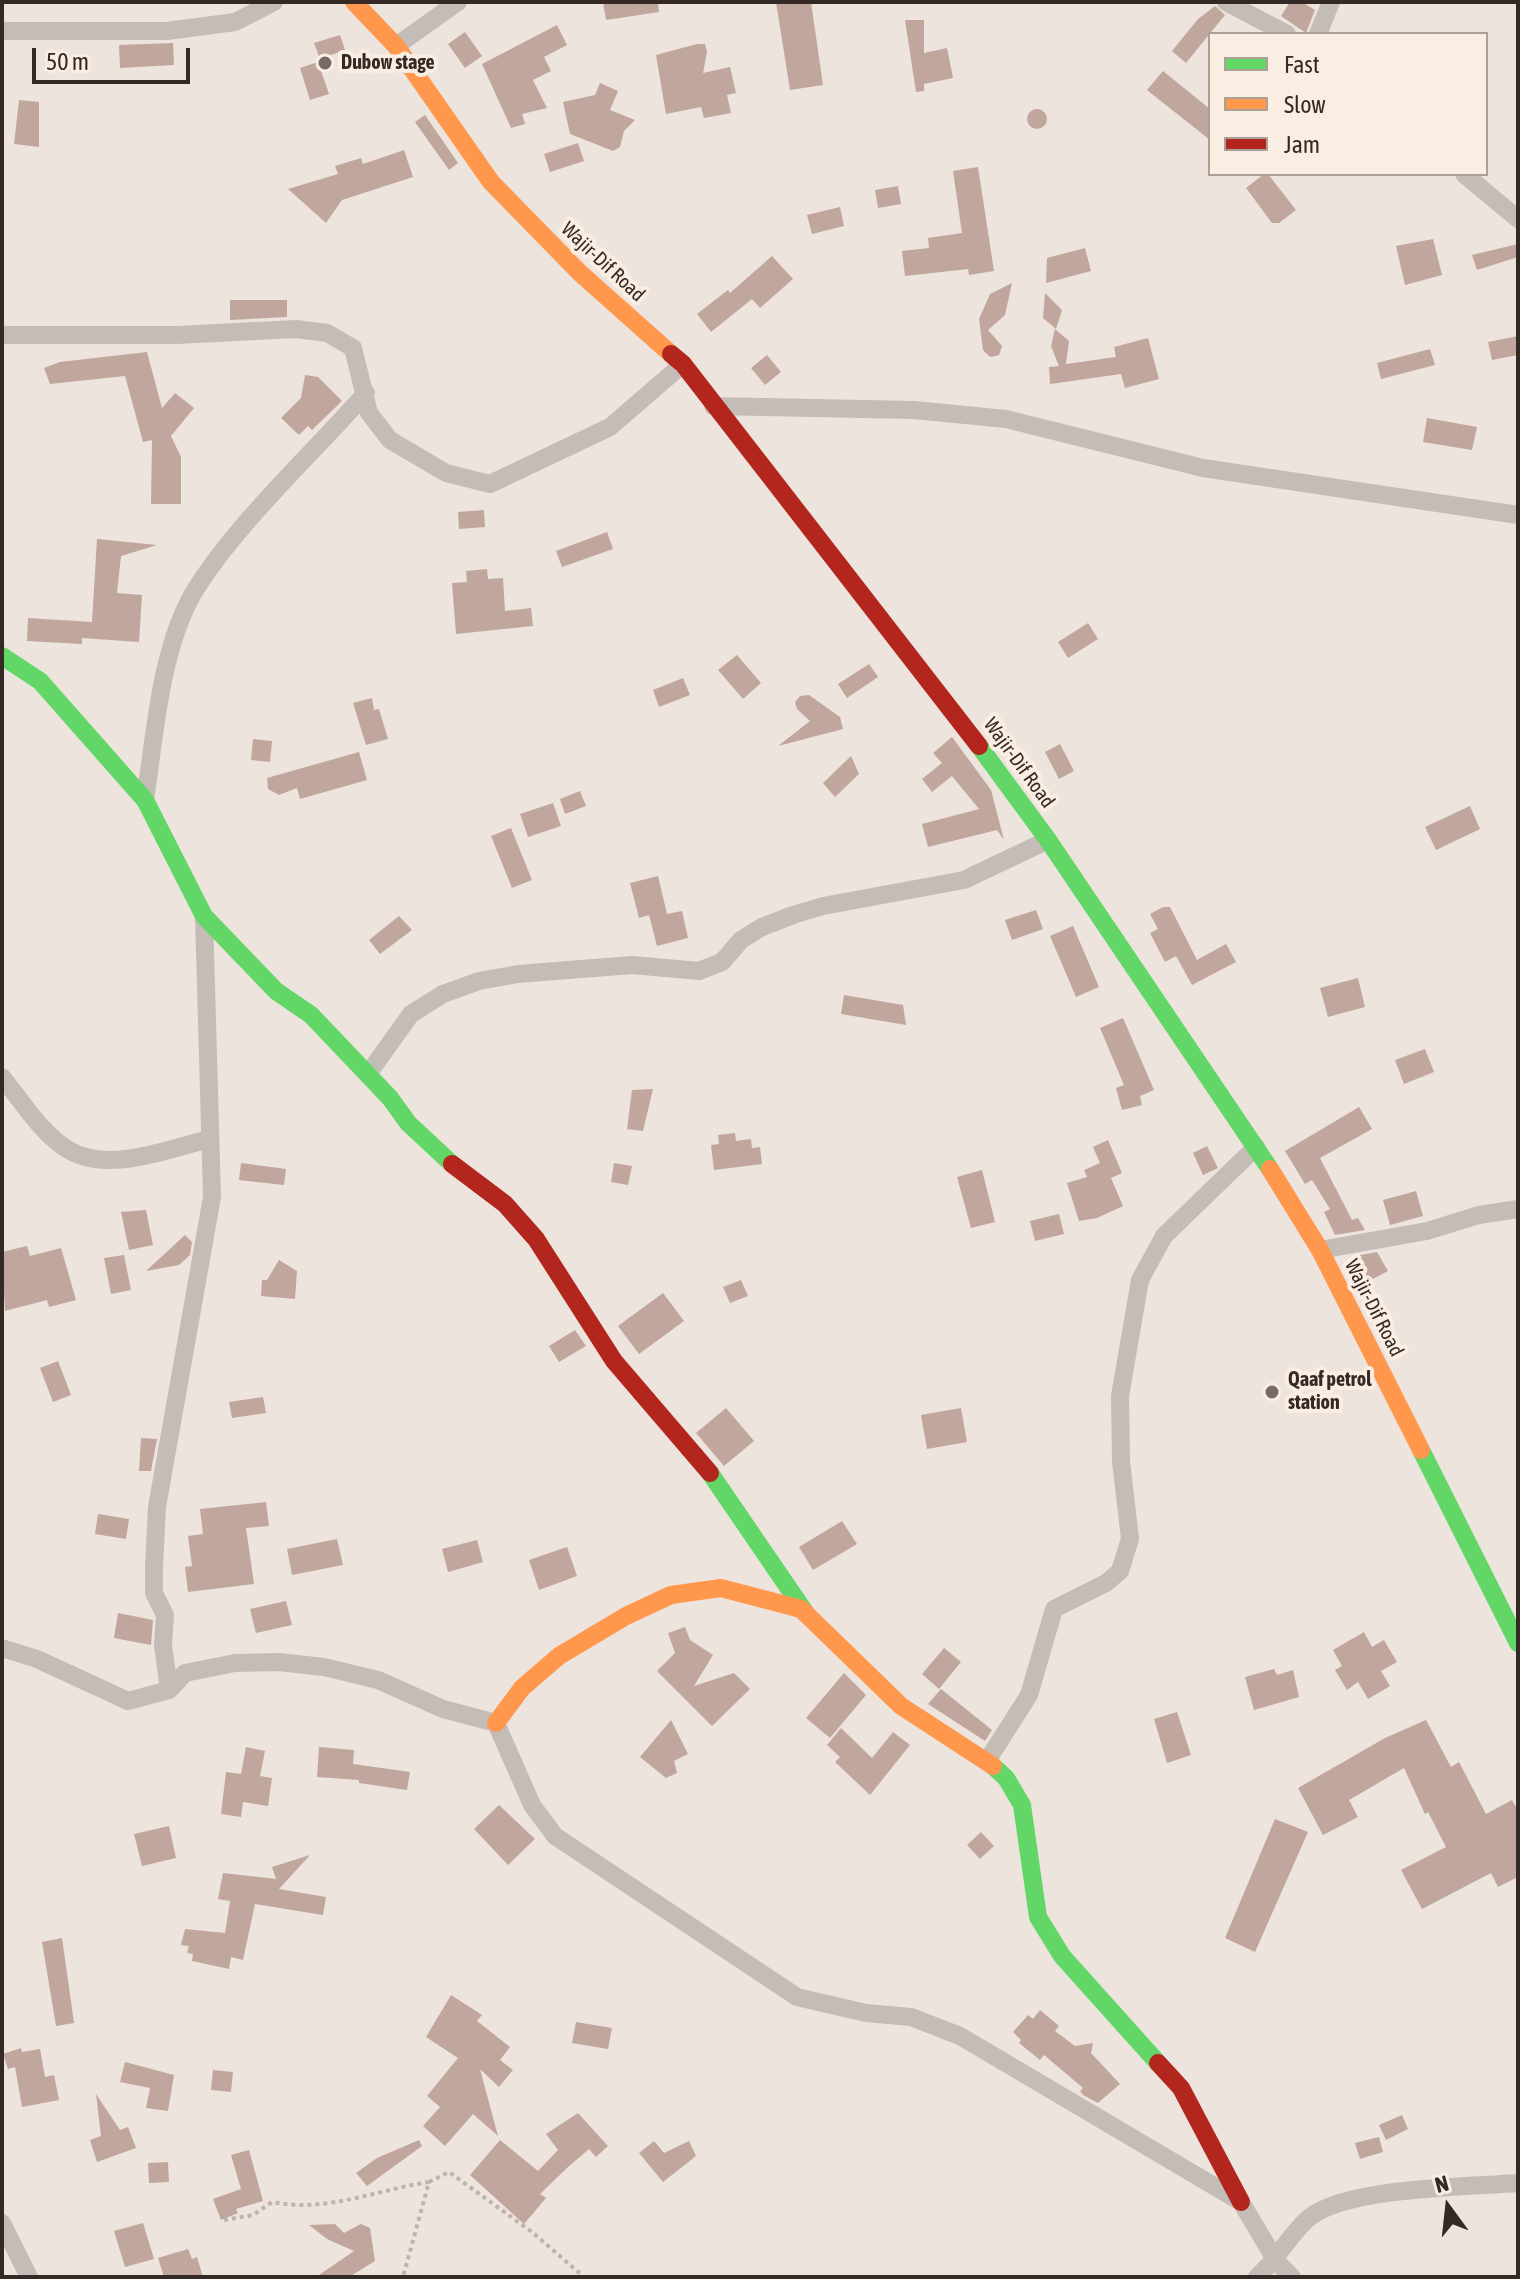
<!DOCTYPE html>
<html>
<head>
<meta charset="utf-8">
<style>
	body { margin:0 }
	#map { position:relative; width:1520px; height:2279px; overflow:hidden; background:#ece4dd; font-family:"Asap Condensed",sans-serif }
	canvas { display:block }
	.frame { position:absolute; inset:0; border:4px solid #352925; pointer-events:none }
	.legend { position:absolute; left:1208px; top:32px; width:280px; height:144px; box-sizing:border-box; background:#faeee3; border:2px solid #ab9f97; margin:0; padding:10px 14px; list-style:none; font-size:24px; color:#352925 }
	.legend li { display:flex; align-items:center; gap:16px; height:40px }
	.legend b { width:40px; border:2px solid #ab9f97 }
	.north { position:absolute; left:1408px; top:2167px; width:80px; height:80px; -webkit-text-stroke:6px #faeee3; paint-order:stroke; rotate:345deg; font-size:22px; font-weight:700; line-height:32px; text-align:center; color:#352925 }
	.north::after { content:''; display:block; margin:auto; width:28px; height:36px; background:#352925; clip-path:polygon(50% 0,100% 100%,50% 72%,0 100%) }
	.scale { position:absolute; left:32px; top:48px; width:158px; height:36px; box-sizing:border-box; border:4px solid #352925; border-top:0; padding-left:10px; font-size:24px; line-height:28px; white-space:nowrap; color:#352925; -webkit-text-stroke:6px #faeee3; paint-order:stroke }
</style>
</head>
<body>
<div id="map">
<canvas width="1520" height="2279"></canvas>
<div class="frame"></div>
<ul class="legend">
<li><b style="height:10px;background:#63d668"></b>Fast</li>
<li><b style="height:10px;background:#ff974d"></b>Slow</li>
<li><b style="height:10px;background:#b3261e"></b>Jam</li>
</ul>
<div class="north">N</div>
<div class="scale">50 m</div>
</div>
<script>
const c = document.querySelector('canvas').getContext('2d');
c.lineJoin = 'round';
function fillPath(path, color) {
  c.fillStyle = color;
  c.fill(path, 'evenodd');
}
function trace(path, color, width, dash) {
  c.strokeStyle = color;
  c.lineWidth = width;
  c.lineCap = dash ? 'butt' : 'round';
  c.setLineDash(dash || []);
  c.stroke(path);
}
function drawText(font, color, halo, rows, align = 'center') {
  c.font = font + ' "Asap Condensed",sans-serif';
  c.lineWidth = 8;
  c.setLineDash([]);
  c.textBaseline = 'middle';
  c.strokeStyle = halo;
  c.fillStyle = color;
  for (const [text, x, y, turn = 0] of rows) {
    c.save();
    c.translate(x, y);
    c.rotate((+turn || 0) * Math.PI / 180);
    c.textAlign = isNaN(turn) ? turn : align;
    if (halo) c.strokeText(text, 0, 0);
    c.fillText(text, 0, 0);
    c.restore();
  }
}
fillPath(new Path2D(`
	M 603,2 L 658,2 L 659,12 L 606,20 Z
	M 776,2 L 811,2 L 823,85 L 790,90 Z
	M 1290,2 L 1302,2 L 1315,10 L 1306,33 L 1281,16 Z
	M 1215,6 L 1225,15 L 1186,63 L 1172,51 L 1198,19 Z
	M 905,20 L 924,20 L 924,53 L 947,48 L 953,78 L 924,84 L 924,91 L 916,92 Z
	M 557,25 L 567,45 L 544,57 L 551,71 L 533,80 L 547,108 L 522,114 L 525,124 L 511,128 L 482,64 Z
	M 465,32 L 482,56 L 465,68 L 448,44 Z
	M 340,35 L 345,50 L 320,59 L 314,43 Z
	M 173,43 L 174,65 L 120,68 L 119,45 Z
	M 697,44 L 705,44 L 707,52 L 703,73 L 730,67 L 736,93 L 727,95 L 731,113 L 704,118 L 701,107 L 666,114 L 656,55 Z
	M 318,62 L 329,94 L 310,100 L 300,68 Z
	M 1163,71 L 1210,109 L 1210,140 L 1147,90 Z
	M 600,83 L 618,91 L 610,110 L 635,120 L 624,131 L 620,147 L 613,151 L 570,134 L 563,102 L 595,95 Z
	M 19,100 L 39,102 L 39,147 L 14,144 Z
	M1027 119a10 10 0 1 1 20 0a10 10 0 1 1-20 0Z
	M 425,115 L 458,163 L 449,170 L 415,122 Z
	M 578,143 L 584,161 L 550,172 L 544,154 Z
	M 404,150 L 413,177 L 342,200 L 326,223 L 288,189 L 338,174 L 335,166 L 361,158 L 363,164 Z
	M 978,167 L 994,271 L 969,275 L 968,269 L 905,276 L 902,251 L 929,248 L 928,238 L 962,233 L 953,171 Z
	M 1264,174 L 1268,174 L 1296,210 L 1279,223 L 1272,223 L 1246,188 Z
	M 898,186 L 901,204 L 878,208 L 875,190 Z
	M 840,207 L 844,226 L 812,234 L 807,215 Z
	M 1433,239 L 1442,275 L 1405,285 L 1396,246 Z
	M 1518,244 L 1518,257 L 1477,270 L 1472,255 Z
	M 1085,248 L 1091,271 L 1046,283 L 1047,258 Z
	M 772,256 L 793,279 L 760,308 L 752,299 L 711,332 L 697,314 L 728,290 L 730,293 Z
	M 1012,283 L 1005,315 L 988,330 L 1002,346 L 999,355 L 990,357 L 983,350 L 979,319 L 990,294 Z
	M 1045,293 L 1062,310 L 1056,329 L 1043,318 Z
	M 230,300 L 287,300 L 287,317 L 230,320 Z
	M 1055,329 L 1069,341 L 1066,364 L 1116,357 L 1114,347 L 1148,338 L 1159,379 L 1125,388 L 1121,374 L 1050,384 L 1049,367 L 1059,366 L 1051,346 Z
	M 1518,336 L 1518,355 L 1492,360 L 1488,342 Z
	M 1430,349 L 1435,365 L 1381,379 L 1377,363 Z
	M 147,352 L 162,408 L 175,393 L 194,408 L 171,436 L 181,457 L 181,504 L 151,504 L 152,440 L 143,442 L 125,376 L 50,384 L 44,368 L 60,362 Z
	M 767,355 L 781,372 L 765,385 L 751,368 Z
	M 305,375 L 318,377 L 342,401 L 312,430 L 308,426 L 299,435 L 281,418 L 301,398 Z
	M 1427,418 L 1477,427 L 1472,450 L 1423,442 Z
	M 484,510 L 485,527 L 459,529 L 458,512 Z
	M 607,532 L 613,549 L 562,567 L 556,551 Z
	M 97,539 L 157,545 L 121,556 L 117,593 L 142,595 L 139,642 L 82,638 L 82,644 L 27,641 L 28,618 L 92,622 Z
	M 487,569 L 488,579 L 503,578 L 505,611 L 531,608 L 533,626 L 456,634 L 452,583 L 467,582 L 466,571 Z
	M 1088,623 L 1098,639 L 1068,658 L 1058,642 Z
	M 737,655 L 761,683 L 743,699 L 718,670 Z
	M 869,664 L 878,677 L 847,698 L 838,684 Z
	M 683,678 L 690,695 L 659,707 L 653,690 Z
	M 809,695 L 840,717 L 843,729 L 778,746 L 810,721 L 797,709 L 795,702 L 800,696 Z
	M 372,698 L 374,710 L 379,709 L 388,739 L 366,745 L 353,703 Z
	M 952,737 L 991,790 L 1004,840 L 997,830 L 928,847 L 922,824 L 979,809 L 952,776 L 932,792 L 922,779 L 942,763 L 933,753 Z
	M 253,739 L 272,741 L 270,762 L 251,760 Z
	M 1060,744 L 1074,771 L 1059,779 L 1045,752 Z
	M 359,752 L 367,780 L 300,799 L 297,788 L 279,795 L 268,789 L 267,778 Z
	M 851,756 L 859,774 L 835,797 L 823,783 Z
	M 580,791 L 586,806 L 565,814 L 560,799 Z
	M 553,803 L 561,826 L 528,837 L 520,814 Z
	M 1470,806 L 1480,829 L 1436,850 L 1425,827 Z
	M 511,828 L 532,880 L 512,888 L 491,836 Z
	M 658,876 L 667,914 L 682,911 L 688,938 L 657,946 L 649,915 L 639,918 L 630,883 Z
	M 1163,907 L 1170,907 L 1197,960 L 1226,944 L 1236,962 L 1192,985 L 1176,956 L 1165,962 L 1150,933 L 1158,929 L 1150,914 Z
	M 1036,910 L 1043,929 L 1012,940 L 1005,920 Z
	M 399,916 L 412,930 L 380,954 L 369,940 Z
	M 1073,926 L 1099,987 L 1076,997 L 1050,936 Z
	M 1358,978 L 1365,1007 L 1328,1017 L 1320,988 Z
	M 844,995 L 903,1005 L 906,1025 L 841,1014 Z
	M 1123,1018 L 1154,1090 L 1140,1096 L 1142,1105 L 1122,1110 L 1116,1088 L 1124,1085 L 1100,1028 Z
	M 1425,1049 L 1434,1072 L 1404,1084 L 1395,1060 Z
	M 653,1089 L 643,1131 L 627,1129 L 632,1090 Z
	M 1359,1107 L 1372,1129 L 1320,1158 L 1352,1220 L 1358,1218 L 1365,1230 L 1335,1235 L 1324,1212 L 1330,1209 L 1312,1180 L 1305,1184 L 1285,1151 Z
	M 735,1133 L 736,1141 L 751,1139 L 752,1148 L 760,1147 L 762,1164 L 714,1170 L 711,1145 L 719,1144 L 718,1135 Z
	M 1108,1140 L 1122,1173 L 1111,1178 L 1123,1206 L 1097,1218 L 1079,1221 L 1067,1183 L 1087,1177 L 1084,1170 L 1100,1163 L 1093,1147 Z
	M 1207,1146 L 1218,1168 L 1203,1175 L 1193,1153 Z
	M 241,1163 L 286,1169 L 284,1185 L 239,1180 Z
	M 614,1163 L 632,1166 L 628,1185 L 611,1182 Z
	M 982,1170 L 995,1222 L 971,1228 L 957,1177 Z
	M 1416,1191 L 1423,1216 L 1390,1225 L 1383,1200 Z
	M 146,1210 L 153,1245 L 129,1250 L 121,1212 Z
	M 1059,1214 L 1064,1234 L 1035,1241 L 1030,1221 Z
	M 185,1235 L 192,1242 L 190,1255 L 179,1265 L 146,1271 Z
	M 27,1246 L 30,1256 L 61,1248 L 76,1300 L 49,1307 L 47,1300 L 5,1311 L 2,1252 Z
	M 1377,1252 L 1388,1271 L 1369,1281 L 1355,1256 Z
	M 124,1255 L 131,1290 L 111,1294 L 104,1258 Z
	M 279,1260 L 297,1271 L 295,1299 L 261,1296 L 262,1280 L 267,1280 Z
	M 741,1280 L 748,1296 L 730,1303 L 723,1287 Z
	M 663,1293 L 684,1321 L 639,1354 L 618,1326 Z
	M 575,1330 L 586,1346 L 559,1362 L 549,1346 Z
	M 58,1361 L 71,1395 L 53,1402 L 40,1368 Z
	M 263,1397 L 266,1413 L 232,1418 L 229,1402 Z
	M 726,1408 L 754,1441 L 724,1466 L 696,1433 Z
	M 961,1408 L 967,1442 L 927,1449 L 921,1415 Z
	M 141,1438 L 157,1439 L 151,1471 L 139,1471 Z
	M 266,1502 L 269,1526 L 246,1528 L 254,1584 L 188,1592 L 185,1567 L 192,1566 L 188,1536 L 203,1534 L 200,1509 Z
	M 98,1514 L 129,1519 L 126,1539 L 95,1534 Z
	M 842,1521 L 857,1544 L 813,1570 L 799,1547 Z
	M 337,1539 L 343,1565 L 292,1575 L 287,1549 Z
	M 477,1540 L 483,1562 L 448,1572 L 442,1549 Z
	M 567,1547 L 577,1576 L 539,1590 L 529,1560 Z
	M 286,1601 L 292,1625 L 256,1633 L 250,1609 Z
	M 118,1613 L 153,1620 L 151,1645 L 114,1638 Z
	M 685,1627 L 690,1640 L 713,1655 L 694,1686 L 734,1673 L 750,1689 L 712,1726 L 657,1671 L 675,1653 L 668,1633 Z
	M 1364,1632 L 1372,1647 L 1384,1640 L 1397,1662 L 1381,1671 L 1390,1686 L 1368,1699 L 1358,1682 L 1347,1690 L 1335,1670 L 1342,1666 L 1333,1650 Z
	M 944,1648 L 961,1662 L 939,1689 L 922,1674 Z
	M 1274,1669 L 1277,1675 L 1293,1670 L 1299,1697 L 1254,1710 L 1245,1677 Z
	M 844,1673 L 866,1695 L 830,1738 L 806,1718 Z
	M 941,1689 L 992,1730 L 985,1741 L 928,1704 Z
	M 1177,1712 L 1191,1755 L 1167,1763 L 1154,1719 Z
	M 671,1720 L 688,1754 L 674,1761 L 677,1773 L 666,1778 L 640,1757 Z
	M 1426,1720 L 1451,1767 L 1459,1762 L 1486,1814 L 1512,1800 L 1518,1810 L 1518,1877 L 1498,1887 L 1491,1873 L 1422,1909 L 1401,1870 L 1446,1847 L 1428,1812 L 1425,1814 L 1404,1768 L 1349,1800 L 1358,1817 L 1323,1835 L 1298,1788 L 1385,1738 Z
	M 841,1728 L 872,1758 L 893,1732 L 910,1745 L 870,1795 L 835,1762 L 840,1757 L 827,1745 Z
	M 246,1747 L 265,1751 L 260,1776 L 272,1778 L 268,1806 L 243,1802 L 241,1817 L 221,1814 L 226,1772 L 241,1774 Z
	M 319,1747 L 354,1750 L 353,1764 L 410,1772 L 407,1790 L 359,1783 L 359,1780 L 317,1777 Z
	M 499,1805 L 535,1839 L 508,1865 L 474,1829 Z
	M 1275,1819 L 1308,1832 L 1255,1952 L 1225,1938 Z
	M 169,1826 L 176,1858 L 142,1866 L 134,1834 Z
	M 981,1832 L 994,1846 L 980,1859 L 967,1845 Z
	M 310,1855 L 279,1889 L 326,1897 L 323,1915 L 255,1904 L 243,1960 L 231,1957 L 229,1969 L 192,1961 L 193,1954 L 187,1953 L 189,1946 L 181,1945 L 185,1929 L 225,1933 L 230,1901 L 218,1899 L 223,1873 L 276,1879 L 272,1867 Z
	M 62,1938 L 74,2023 L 56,2026 L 42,1942 Z
	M 451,1995 L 482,2015 L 477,2021 L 510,2047 L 500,2060 L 513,2070 L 499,2087 L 480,2069 L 498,2136 L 473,2114 L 445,2146 L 423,2126 L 440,2107 L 427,2096 L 458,2058 L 426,2037 Z
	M 1040,2010 L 1059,2026 L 1055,2031 L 1075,2046 L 1093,2043 L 1091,2053 L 1120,2084 L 1098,2103 L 1083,2095 L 1080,2091 L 1083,2088 L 1044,2055 L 1040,2060 L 1019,2043 L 1021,2040 L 1013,2032 L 1028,2015 L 1033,2019 Z
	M 576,2022 L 612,2028 L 608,2049 L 572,2043 Z
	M 21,2048 L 22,2052 L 40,2049 L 45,2077 L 54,2075 L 59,2100 L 22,2107 L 15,2067 L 8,2069 L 3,2054 Z
	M 125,2062 L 174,2075 L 168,2111 L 146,2108 L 150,2088 L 120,2082 Z
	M 213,2070 L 233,2072 L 231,2092 L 211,2090 Z
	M 96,2094 L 120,2130 L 128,2127 L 136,2148 L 97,2162 L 90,2140 L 101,2136 Z
	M 578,2113 L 608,2146 L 596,2157 L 589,2149 L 568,2167 L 540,2194 L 546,2198 L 524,2224 L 470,2175 L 500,2140 L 538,2171 L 558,2150 L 546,2134 Z
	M 1402,2115 L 1408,2129 L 1386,2140 L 1379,2125 Z
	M 1379,2137 L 1383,2152 L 1360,2159 L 1355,2143 Z
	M 419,2140 L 422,2146 L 367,2186 L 356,2173 L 377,2158 Z
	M 654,2141 L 664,2153 L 689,2141 L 696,2156 L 663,2182 L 639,2153 Z
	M 249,2150 L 263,2201 L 236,2209 L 238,2213 L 221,2220 L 213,2199 L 241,2189 L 231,2155 Z
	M 168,2162 L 169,2182 L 149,2183 L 148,2163 Z
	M 143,2223 L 154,2259 L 125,2267 L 114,2231 Z
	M 335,2224 L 344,2233 L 361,2224 L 370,2228 L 375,2261 L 349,2277 L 316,2277 L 354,2251 L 327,2239 L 309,2225 Z
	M 188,2249 L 192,2259 L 197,2257 L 203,2277 L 164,2277 L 158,2258 Z`), '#c1a69e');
trace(new Path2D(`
	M 429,2182 L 449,2172 L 532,2232 L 584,2277
	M 224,2220 L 253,2215 L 272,2202 C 326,2213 376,2190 429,2182 L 403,2277`), '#bdb4ae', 4, [4, 4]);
trace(new Path2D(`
	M 1226,2 L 1287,34
	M 2,31 L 167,31 L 235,22 L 274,2
	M 1318,34 L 1331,2
	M 396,46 L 458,2
	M 1464,174 L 1518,219
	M 2,335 L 177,335 L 296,329 L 327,333 L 353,348 L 369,413 L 390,440 L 446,473 L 490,484 L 610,427 L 683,364
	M 713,406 L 914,410 L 1006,419 L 1203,468 L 1518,515
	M 145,800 C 155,735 160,650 194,592 C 234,526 313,453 366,393
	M 368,1074 L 411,1014 L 443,994 L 479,981 L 518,974 L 632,965 L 699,971 L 722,962 L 741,940 L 762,927 L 793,915 L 823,906 L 964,880 L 1048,840
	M 2,1077 C 21,1100 39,1130 64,1147 C 105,1176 166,1149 210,1139
	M 1320,1250 L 1427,1231 L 1479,1215 L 1518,1209
	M 2,1648 L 37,1659 L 128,1701 L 169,1690 L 185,1673 L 235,1663 L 279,1662 L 324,1667 L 378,1680 L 443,1709 L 496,1723 L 532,1805 L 555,1836 L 797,1997 L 866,2013 L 911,2017 L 960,2036 L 1241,2202 L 1276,2261 L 1292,2277
	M 169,1690 L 163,1645 L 165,1615 L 154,1593 L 154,1566 L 157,1507 L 212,1197 L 204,916
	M 987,1761 L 1029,1695 L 1054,1609 L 1106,1583 L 1120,1571 L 1130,1539 L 1121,1461 L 1120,1396 L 1140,1280 L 1164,1236 L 1256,1147
	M 2,2223 L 29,2277
	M 1257,2277 C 1278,2259 1292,2231 1310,2217 C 1349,2187 1468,2187 1518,2183`), '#c4bcb6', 18);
trace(new Path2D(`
	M 2,656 L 40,681 L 145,800 L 204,916 L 276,991 L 311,1015 L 390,1098 L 408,1123 L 452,1164
	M 979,746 L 1048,840 L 1270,1169
	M 1421,1450 L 1518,1643
	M 710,1473 L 805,1612
	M 993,1766 L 1006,1778 L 1022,1805 L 1038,1917 L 1062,1956 L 1158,2063`), '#63d668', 18);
trace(new Path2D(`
	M 354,2 L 396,46 L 491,182 L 580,273 L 671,354
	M 1270,1169 L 1320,1250 L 1421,1450
	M 496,1723 L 522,1688 L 559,1656 L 626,1616 L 671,1595 L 721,1588 L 801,1609 L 901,1706 L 993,1766`), '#ff974d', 18);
trace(new Path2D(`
	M 671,354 L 683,364 L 979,746
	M 452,1164 L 505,1204 L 536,1239 L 614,1361 L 710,1473
	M 1158,2063 L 1181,2088 L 1241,2202`), '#b3261e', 18);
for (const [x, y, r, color] of [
	[325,63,8,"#756a65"],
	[1272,1392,8,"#756a65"]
]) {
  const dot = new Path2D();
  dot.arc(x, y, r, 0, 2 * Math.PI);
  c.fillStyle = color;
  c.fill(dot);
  trace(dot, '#faeee3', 3);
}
drawText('bold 20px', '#352925', '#faeee3', [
	["Dubow stage",341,63],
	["Qaaf petrol",1288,1380],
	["station",1288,1403]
], 'left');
drawText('20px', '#352925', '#faeee3', [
	["Wajir-Dif Road",603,262,43],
	["Wajir-Dif Road",1019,763,54],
	["Wajir-Dif Road",1374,1308,63]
]);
</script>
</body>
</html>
